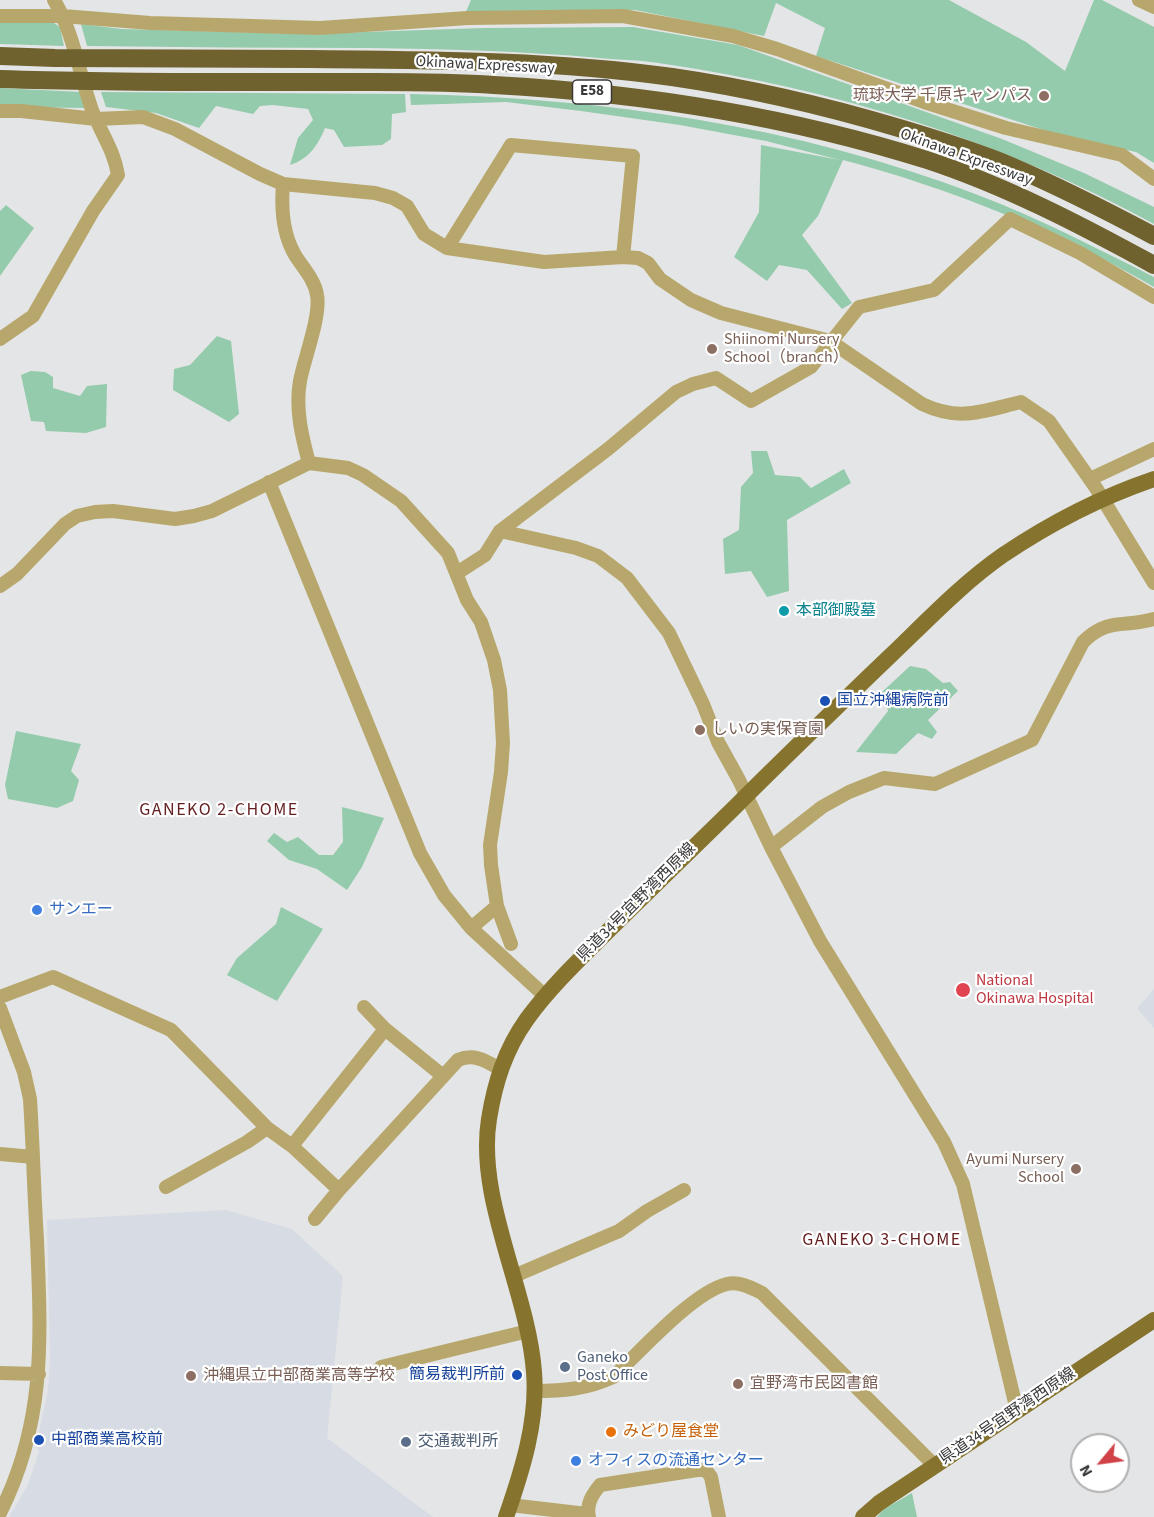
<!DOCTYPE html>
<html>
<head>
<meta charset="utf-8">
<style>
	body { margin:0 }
	#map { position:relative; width:1154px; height:1517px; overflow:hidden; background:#e4e5e6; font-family:"Source Sans 3",sans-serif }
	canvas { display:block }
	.north { position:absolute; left:1070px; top:1433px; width:60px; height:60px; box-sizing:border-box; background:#fff; border:2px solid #b0b0b0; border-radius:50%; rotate:241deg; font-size:16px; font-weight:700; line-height:24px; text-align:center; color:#39393a }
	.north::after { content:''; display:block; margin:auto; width:21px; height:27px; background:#d14248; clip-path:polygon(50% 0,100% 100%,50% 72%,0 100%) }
</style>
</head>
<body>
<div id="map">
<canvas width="1154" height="1517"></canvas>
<div class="north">N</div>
</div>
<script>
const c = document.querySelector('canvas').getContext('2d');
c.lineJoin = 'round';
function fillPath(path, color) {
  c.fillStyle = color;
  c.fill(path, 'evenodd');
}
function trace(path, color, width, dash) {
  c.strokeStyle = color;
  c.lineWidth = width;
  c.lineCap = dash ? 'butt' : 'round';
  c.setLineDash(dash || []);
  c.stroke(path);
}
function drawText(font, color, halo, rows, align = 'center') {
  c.font = font + ' "Source Sans 3","Noto Sans JP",sans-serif';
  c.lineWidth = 4.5;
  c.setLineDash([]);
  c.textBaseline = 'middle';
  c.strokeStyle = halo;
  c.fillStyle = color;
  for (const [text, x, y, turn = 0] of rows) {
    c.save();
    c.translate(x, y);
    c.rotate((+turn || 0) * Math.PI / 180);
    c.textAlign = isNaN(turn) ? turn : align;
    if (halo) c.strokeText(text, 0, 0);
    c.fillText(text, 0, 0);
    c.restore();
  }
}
fillPath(new Path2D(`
	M 1154,989 L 1154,1028 L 1137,1008 Z
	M 226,1210 L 292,1229 L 343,1276 L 327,1438 L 433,1517 L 9,1517 L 28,1485 L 39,1452 L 36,1446 L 48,1390 L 50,1361 L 47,1220 Z`), '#d7dbe4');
fillPath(new Path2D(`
	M 471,0 L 949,0 L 1026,42 L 1065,71 L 1094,0 L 1102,0 L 1154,27 L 1154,163 L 1136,152 L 1059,135 L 816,56 L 825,28 L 776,3 L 764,36 L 635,10 L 465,14 Z
	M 0,23 L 54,23 L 60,27 L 64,46 L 0,44 Z
	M 81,24 L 122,29 L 304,34 L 483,28 L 633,27 L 738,45 L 1002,139 L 1084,173 L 1154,207 L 1154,224 C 1002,141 836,89 665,64 C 643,60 621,60 599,58 C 522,51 446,49 368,48 C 275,48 181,47 87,46 Z
	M 0,88 L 81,92 L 87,108 L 0,107 Z
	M 101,92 L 405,94 L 406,112 L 392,114 L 391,139 L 382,145 L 344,147 L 334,130 L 325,128 C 318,145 309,159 290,165 L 298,138 L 313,120 L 308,109 L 273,105 L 260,106 L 253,114 L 216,106 L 199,128 L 156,113 L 106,107 Z
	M 410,94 C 605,98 795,125 978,195 C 1039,218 1096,248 1154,277 L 1154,287 C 1062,233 946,187 843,160 L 818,216 L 802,235 L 852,303 L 842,309 L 807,270 L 779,265 L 767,281 L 734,257 L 759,212 L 761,145 L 840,160 L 766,141 L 680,125 L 581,111 L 506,102 L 411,105 Z
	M 6,205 L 34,228 L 0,276 L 0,211 Z
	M 217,336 L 231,341 L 239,414 L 229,422 L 173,390 L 174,369 L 190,365 Z
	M 31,371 L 45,372 L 53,377 L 53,388 L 80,396 L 87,386 L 107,384 L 106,427 L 86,433 L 46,431 L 44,422 L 31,421 L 21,375 Z
	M 751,451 L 767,451 L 775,475 L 800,477 L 811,488 L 844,469 L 851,483 L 787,520 L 789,591 L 767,597 L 751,571 L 725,574 L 723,539 L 739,530 L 741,487 L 753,473 Z
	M 910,666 L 926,669 L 943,683 L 950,682 L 958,691 L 928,720 L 937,732 L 932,739 L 918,733 L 896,754 L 856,752 L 888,711 L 882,692 Z
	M 16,731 L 81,744 L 71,771 L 79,780 L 73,801 L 57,808 L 8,799 L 5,785 Z
	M 342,807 L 384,818 L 362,867 L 347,890 L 317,869 L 289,860 L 267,841 L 274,833 L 287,842 L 298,837 L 319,855 L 333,855 L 343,842 Z
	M 281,907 L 323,929 L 277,1001 L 227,975 L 237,958 L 276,924 Z
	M 912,1493 L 917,1517 L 877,1517 L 884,1509 Z`), '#94cbac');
trace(new Path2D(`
	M 1139,0 L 1154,7
	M 0,16 L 63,16 L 150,23 L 320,28 L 468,18 L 623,16 L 733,36 L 777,49 L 924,102 L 1006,128 L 1122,155 L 1154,179
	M 0,111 L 21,111 L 96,119 L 143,117 L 175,129 L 260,174 L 283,184 L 375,193 L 393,198 L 407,206 L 424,234 L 447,248 L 544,262 L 623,257 L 638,258 L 648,263 L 660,279 L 691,300 L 721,313 L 830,341 L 922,404 C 960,422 983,411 1021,402 L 1049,421 L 1096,488 L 1154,583
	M 283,184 C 281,208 282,233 295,255 C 303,268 315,280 317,295 C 321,316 304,359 300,381 C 295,409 302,437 309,463
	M 447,248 L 511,145 L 633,156 L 623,257
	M 0,339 L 33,316 L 93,211 L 118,175 C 114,150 101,133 92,110 C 79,73 74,34 54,0
	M 1090,479 L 1154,449
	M 269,482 L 420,853 L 444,895 L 471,928 L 545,996
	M 500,531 L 576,548 L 598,556 L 627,578 L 669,633 L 703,704 L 718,742 L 739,780 L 771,847 L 820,941 L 944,1142 L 963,1184 L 1017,1411
	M 457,573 L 485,555 L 500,531 L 608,449 L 676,392 L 693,384 L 716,378 L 751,401 L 811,367 L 859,307 L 934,290 L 1010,219 L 1080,253 L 1154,297
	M 0,586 L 17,574 L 65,524 L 77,516 L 95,512 L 113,511 L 175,519 L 194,516 L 212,511 L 309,463 L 348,468 L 363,475 L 401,501 L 448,553 L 467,600 L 481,622 L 494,660 L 500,690 L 503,743 L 501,772 L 490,845 L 491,865 L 497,906 L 511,944
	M 771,847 L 822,807 L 849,792 L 884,778 L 935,784 L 1032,740 L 1083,642 C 1108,617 1124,628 1154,619
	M 471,928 L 497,906
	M 0,997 L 53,977 L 171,1030 L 267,1128 L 292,1146 L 339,1190 L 458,1060 C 474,1053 486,1061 500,1069
	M 364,1007 L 385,1029 L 443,1076
	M 0,1008 L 24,1072 L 30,1099 C 33,1146 34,1193 37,1240 C 41,1338 46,1422 0,1513
	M 292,1146 L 385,1029
	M 0,1154 L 33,1157
	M 166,1187 L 247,1142 L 267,1128
	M 315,1219 L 339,1190
	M 514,1276 L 619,1231 L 647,1211 L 684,1190
	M 381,1367 L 528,1331
	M 0,1373 L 39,1374
	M 534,1391 C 563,1391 588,1389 613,1377 C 640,1352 693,1292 727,1284 C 739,1281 752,1288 762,1293 L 935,1466
	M 510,1505 L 587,1514
	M 589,1517 C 586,1504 592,1495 600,1485 L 697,1470 L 706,1470 L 711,1477 L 719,1517`), '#b8a76c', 14);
trace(new Path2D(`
	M 506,1517 C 522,1471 538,1421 534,1372 C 528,1291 476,1199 489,1119 C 495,1082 505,1050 527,1019 C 551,986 581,958 610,929 C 652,888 694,847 736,806 C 786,756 836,708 887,659 C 924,624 960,585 1003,555 C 1049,524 1101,497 1154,479
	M 863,1517 L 879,1503 L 1154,1320`), '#86742e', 16);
trace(new Path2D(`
	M 0,56 L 55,58 C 140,59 225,59 310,59 C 430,60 552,60 672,77 C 748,88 825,106 899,128 C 936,139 975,151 1011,166 C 1060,187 1107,211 1154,236
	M 0,79 C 111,83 222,82 333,82 C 387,82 441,81 494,85 C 640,93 787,116 927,160 C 1006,186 1081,225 1154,265`), '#6f622f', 18);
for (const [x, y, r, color] of [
	[1044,96,6,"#8d6e63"],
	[712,349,6,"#8d6e63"],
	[784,611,6,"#0f9aa8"],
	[825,701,6,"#1a4fb4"],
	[700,730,6,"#8d6e63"],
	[37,910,6,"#3f7fe0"],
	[963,990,8,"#e0444e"],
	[1076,1169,6,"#8d6e63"],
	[565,1367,6,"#5c6f8a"],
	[517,1375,6,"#1a4fb4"],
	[191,1376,6,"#8d6e63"],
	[738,1384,6,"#8d6e63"],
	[611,1432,6,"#e8710a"],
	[39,1440,6,"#1a4fb4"],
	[406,1442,6,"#5c6f8a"],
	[576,1461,6,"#3f7fe0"]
]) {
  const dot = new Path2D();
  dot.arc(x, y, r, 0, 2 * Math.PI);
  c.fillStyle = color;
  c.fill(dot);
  trace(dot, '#fff', 2);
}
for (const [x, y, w] of [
	[592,92,39]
]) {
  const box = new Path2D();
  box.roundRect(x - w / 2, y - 12, w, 24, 4.5);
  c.fillStyle = '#fff';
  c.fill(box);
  trace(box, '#39393a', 1.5);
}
drawText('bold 15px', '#39393a', null, [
	["E58",592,92]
]);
drawText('16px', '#39393a', '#fff', [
	["Okinawa Expressway",485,66,3],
	["Okinawa Expressway",966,158,20],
	["県道34号宜野湾西原線",637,903,-45],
	["県道34号宜野湾西原線",1008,1417,-34]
]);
drawText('16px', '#785e54', '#fff', [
	["琉球大学 千原キャンパス",1032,96,"right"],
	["Shiinomi Nursery",724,340],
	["School（branch）",724,358],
	["しいの実保育園",712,730],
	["Ayumi Nursery",1064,1160,"right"],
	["School",1064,1178,"right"],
	["沖縄県立中部商業高等学校",203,1376],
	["宜野湾市民図書館",750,1384]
], 'left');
drawText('16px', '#0d838f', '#fff', [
	["本部御殿墓",796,611]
], 'left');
drawText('16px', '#164399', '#fff', [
	["国立沖縄病院前",837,701],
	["簡易裁判所前",505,1375,"right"],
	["中部商業高校前",51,1440]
], 'left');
drawText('16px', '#366cbe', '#fff', [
	["サンエー",49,910],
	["オフィスの流通センター",588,1461]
], 'left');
drawText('16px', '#be3a42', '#fff', [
	["National",976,981],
	["Okinawa Hospital",976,999]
], 'left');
drawText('16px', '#4e5e75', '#fff', [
	["Ganeko",577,1358],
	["Post Office",577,1376],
	["交通裁判所",418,1442]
], 'left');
drawText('16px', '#c56008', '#fff', [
	["みどり屋食堂",623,1432]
], 'left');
c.letterSpacing = '1.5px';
drawText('18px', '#641f21', '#fff', [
	["GANEKO 2-CHOME",219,811],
	["GANEKO 3-CHOME",882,1241]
]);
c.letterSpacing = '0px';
</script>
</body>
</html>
